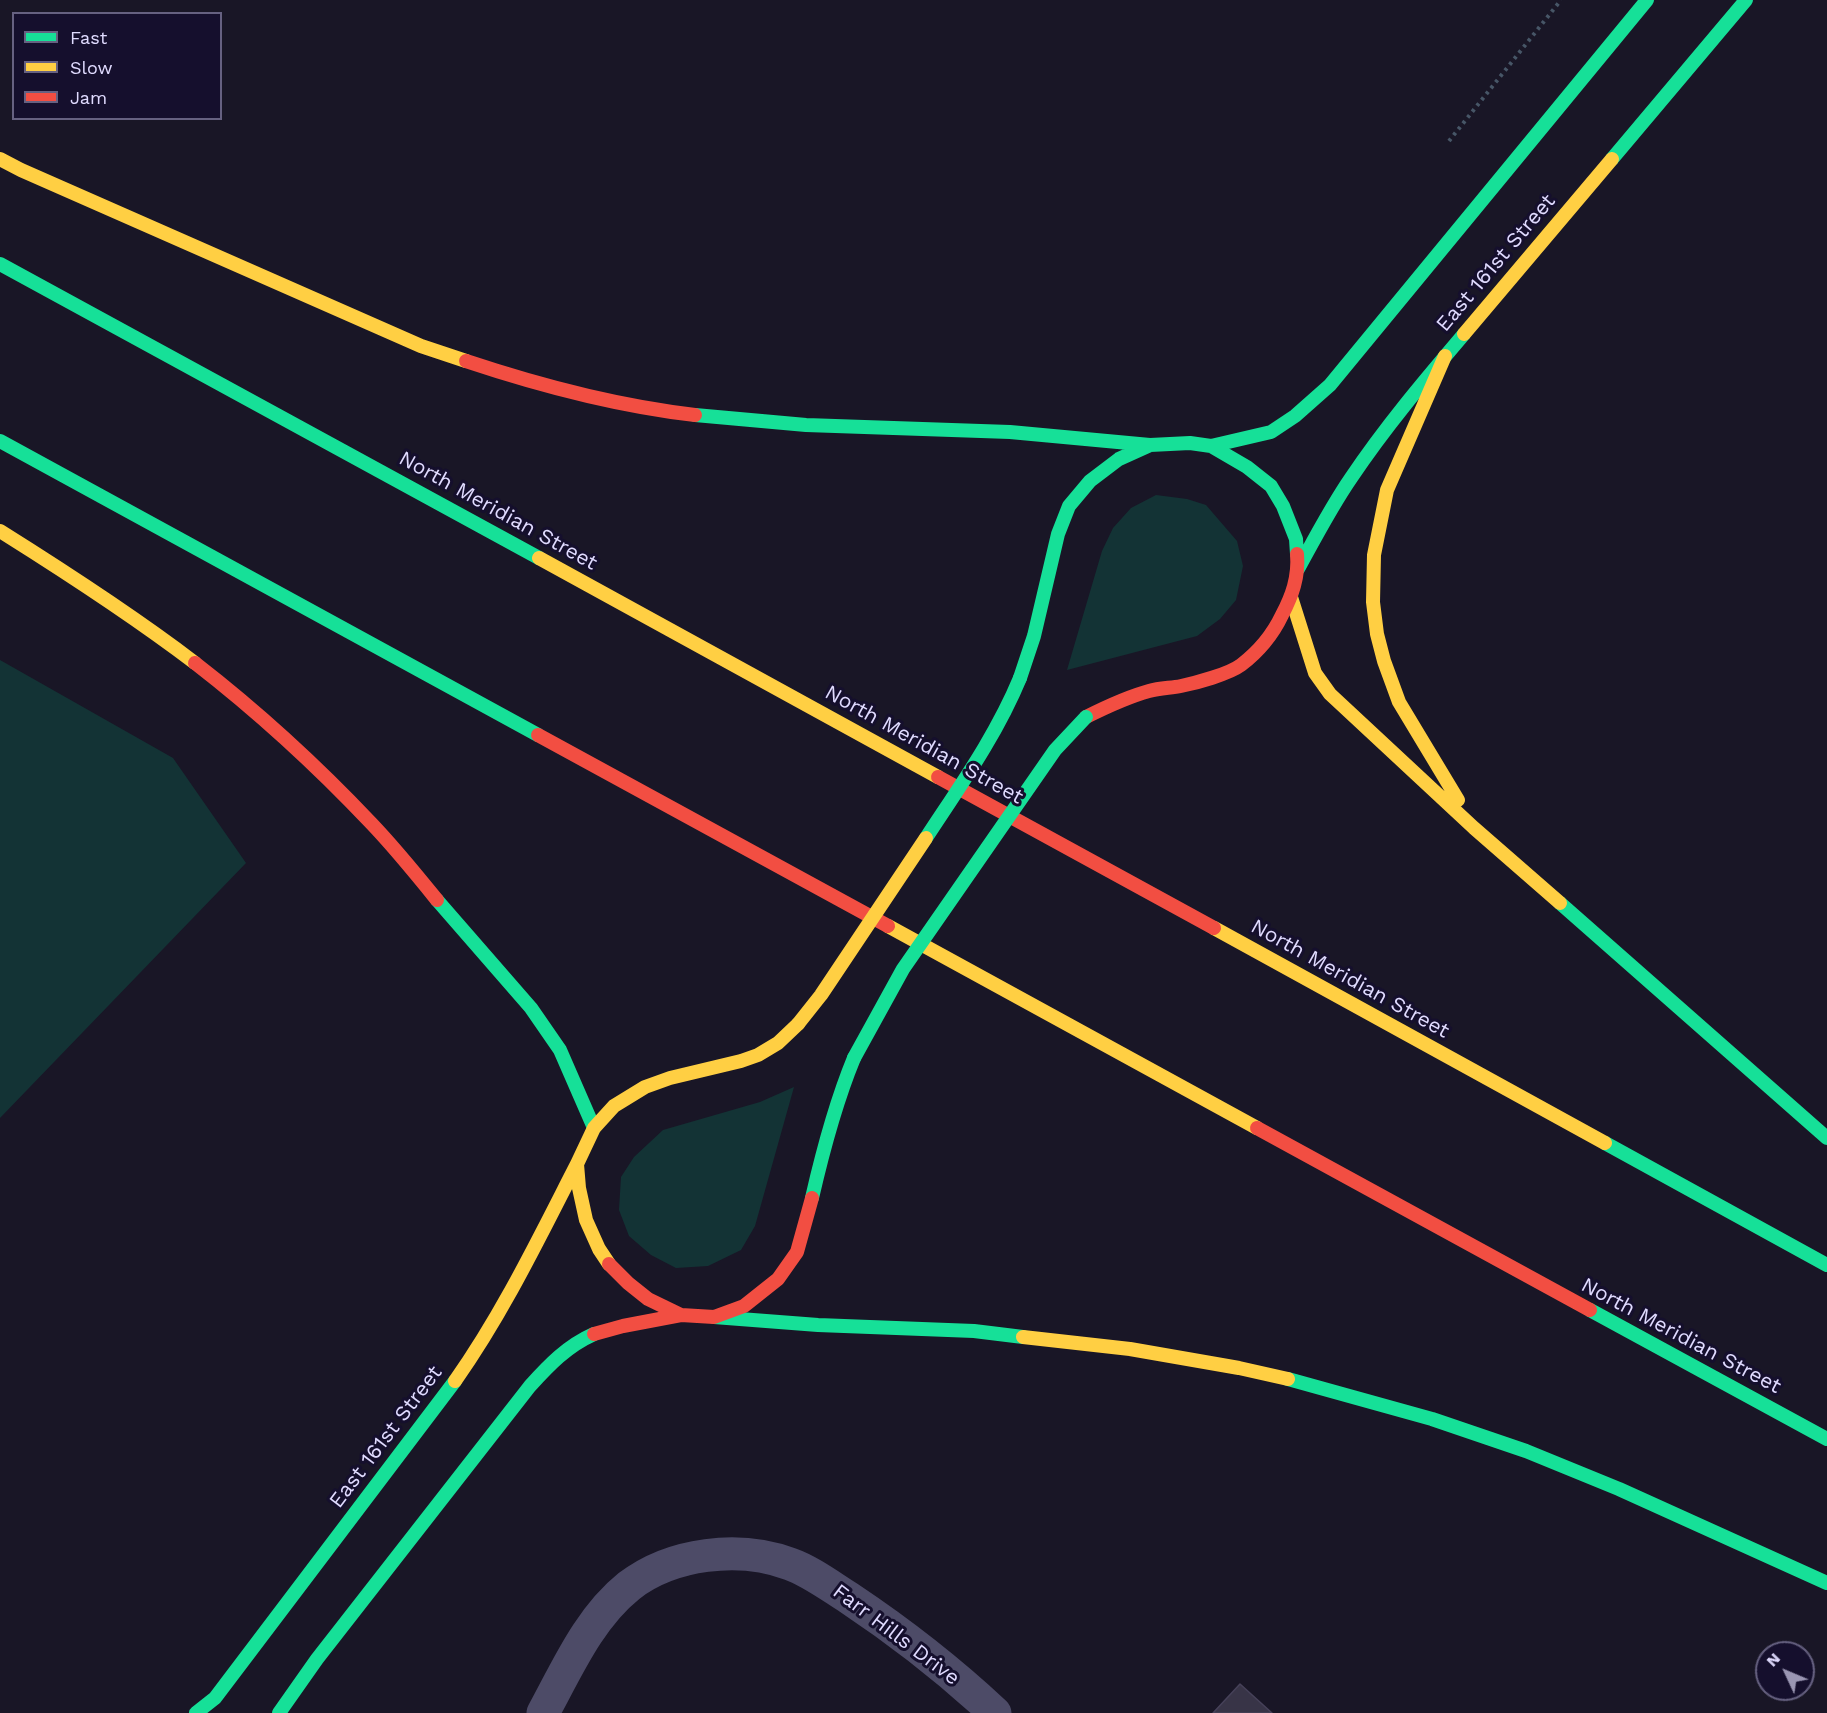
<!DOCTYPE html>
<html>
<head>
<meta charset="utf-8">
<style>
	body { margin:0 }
	#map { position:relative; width:1827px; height:1713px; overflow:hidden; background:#191626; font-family:"Work Sans",sans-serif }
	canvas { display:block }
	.legend { position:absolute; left:12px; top:12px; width:210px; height:108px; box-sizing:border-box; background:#150f2d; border:2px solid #666181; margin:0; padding:8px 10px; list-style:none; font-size:18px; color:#e0dbff }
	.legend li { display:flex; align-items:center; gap:12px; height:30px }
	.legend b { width:30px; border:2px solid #666181 }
	.north { position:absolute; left:1755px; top:1641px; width:60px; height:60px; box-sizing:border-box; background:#150f2d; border:2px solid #666181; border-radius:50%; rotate:314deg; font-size:16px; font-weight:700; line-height:24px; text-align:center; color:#e0dbff }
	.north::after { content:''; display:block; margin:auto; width:21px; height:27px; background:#9a96b3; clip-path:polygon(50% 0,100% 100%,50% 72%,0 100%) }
</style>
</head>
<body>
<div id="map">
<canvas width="1827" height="1713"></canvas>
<ul class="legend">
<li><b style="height:8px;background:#16e098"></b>Fast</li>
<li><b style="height:8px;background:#ffcf43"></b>Slow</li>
<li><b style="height:8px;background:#f24e42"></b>Jam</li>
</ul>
<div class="north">N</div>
</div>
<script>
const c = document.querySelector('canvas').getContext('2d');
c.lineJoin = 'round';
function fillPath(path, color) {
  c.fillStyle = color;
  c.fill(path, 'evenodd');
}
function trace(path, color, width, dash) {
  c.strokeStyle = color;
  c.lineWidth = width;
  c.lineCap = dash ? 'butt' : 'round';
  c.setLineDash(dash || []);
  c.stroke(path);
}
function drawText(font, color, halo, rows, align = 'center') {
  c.font = font + ' "Work Sans",sans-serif';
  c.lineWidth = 6;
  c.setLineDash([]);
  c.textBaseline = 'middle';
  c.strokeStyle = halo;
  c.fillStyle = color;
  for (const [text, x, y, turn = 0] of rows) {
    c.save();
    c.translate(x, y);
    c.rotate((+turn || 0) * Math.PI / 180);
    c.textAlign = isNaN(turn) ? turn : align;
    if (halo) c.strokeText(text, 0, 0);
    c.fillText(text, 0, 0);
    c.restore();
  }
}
fillPath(new Path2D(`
	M 1156,495 L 1187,499 L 1206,505 L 1237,541 L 1243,566 L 1236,600 L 1220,619 L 1197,636 L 1067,670 L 1102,551 L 1113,528 L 1131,508 Z
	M 0,660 L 173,758 L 246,863 L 0,1118 Z
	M 794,1087 L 755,1226 L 741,1250 L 708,1266 L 676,1268 L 651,1255 L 629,1236 L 619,1210 L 621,1177 L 634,1157 L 663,1130 L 760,1102 Z`), '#133335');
const building = new Path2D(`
	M 1240,1684 L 1272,1713 L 1213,1713 Z`);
fillPath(building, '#383447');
trace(building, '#464159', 1.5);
trace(new Path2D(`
	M 1449,141 L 1561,0`), '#475667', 4, [3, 4.5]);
trace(new Path2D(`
	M 543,1713 C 567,1669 589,1618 629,1586 C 672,1553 739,1545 790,1564 C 810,1571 830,1586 849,1598 C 900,1632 950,1671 995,1713`), '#4d4b67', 33);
trace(new Path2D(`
	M 1612,159 L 1746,0
	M 0,264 L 539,558
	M 695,415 L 806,425 L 1010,432 L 1150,445
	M 0,441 L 538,735
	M 1211,446 L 1271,432 L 1295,416 L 1330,385 L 1647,0
	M 1298,569 C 1315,538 1331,507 1351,478 C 1385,427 1425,380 1464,334
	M 1020,678 L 1034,636 L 1058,534 L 1069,506 L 1090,481 L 1119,459 L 1150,445 L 1190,443 L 1211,446 L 1247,467 L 1271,486 L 1283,506 L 1296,539 L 1297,554
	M 437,900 L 531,1008 L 560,1050 L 594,1128
	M 1560,903 L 1827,1138
	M 1605,1143 L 1827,1265
	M 812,1198 C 823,1150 835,1104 854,1058
	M 1590,1310 L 1827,1439
	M 714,1317 L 818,1325 L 974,1331 L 1023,1337
	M 1288,1379 L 1432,1419 L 1526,1451 L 1619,1489 L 1827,1583
	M 196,1713 L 215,1698 L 455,1381
	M 279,1713 L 317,1659 L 530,1386 C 549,1365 567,1346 594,1334`), '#16e098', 14);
trace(new Path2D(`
	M 0,159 L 21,170 L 421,346 L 466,361
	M 1464,334 L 1612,159
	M 1445,356 L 1387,490 L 1374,555 L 1373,602 L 1377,634 L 1384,661 L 1399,702 L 1458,800
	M 0,531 C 67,573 132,615 195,663
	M 539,558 L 938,777
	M 1291,597 L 1315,673 L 1330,694 L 1474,828 L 1560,903
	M 888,926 L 1257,1128
	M 1214,928 L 1605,1143
	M 609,1264 L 599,1249 L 586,1220 L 579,1188 L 577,1164 L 594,1128 L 614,1106 L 645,1087 L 670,1078 L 741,1061 L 758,1055 L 778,1043 L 798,1024
	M 1023,1337 L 1130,1349 L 1239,1368 L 1288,1379
	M 455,1381 C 503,1313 539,1238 577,1164`), '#ffcf43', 14);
trace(new Path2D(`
	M 466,361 C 541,386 617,406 695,415
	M 195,663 C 257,711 317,766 371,823 C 395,848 416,874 437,900
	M 1086,717 C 1106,707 1127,697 1149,691 C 1160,688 1171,688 1181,686 C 1196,683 1229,674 1241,665 C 1258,652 1273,634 1282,615 C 1292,596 1299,577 1297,554
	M 538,735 L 888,926
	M 938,777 L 1214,928
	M 1257,1128 L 1590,1310
	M 609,1264 L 628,1283 L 648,1299 L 681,1315 L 714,1317 L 744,1306 L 778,1279 L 797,1252 L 812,1198
	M 594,1334 L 623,1326 L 681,1315`), '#f24e42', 14);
trace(new Path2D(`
	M 926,838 C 960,786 996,736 1020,678
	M 854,1058 L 903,969 L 1055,750 L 1086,717`), '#16e098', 14);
trace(new Path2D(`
	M 798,1024 L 821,995 L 926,838`), '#ffcf43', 14);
drawText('21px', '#e0dbff', '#150f2d', [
	["East 161st Street",1496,263,-50],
	["North Meridian Street",498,511,29],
	["North Meridian Street",924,745,29],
	["North Meridian Street",1350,979,29],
	["North Meridian Street",1681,1336,28],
	["East 161st Street",386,1437,-53],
	["Farr Hills Drive",896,1635,37]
]);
</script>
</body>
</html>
